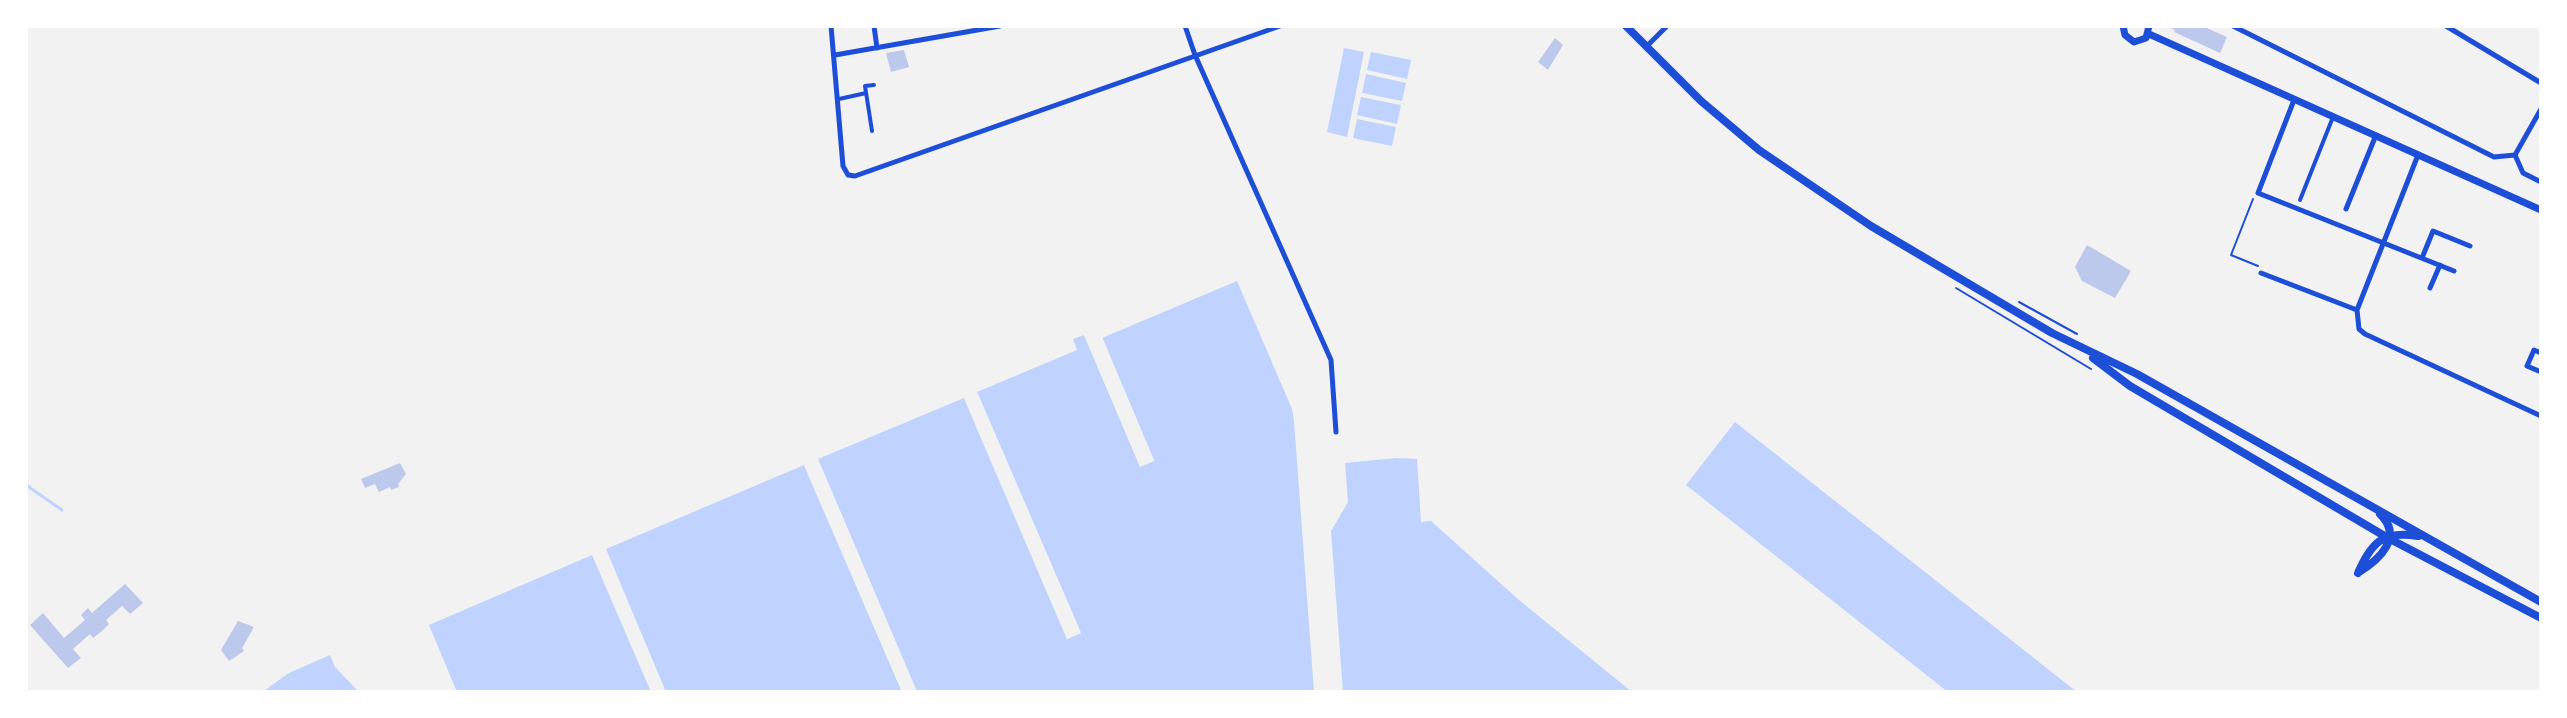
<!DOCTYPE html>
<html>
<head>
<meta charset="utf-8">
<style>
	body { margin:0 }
	#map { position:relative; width:2567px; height:718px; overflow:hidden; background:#f2f2f2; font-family:Mulish,sans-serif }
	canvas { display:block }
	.frame { position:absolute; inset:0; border:28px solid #fff; pointer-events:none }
</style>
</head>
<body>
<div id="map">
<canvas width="2567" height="718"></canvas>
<div class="frame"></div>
</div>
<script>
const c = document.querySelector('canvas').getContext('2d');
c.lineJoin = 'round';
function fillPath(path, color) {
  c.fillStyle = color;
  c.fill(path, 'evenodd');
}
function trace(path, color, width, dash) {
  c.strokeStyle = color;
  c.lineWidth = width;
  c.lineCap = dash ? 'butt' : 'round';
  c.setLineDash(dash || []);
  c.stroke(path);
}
fillPath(new Path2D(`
	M 1344,48 L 1364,52 L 1347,137 L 1327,132 Z
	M 1371,52 L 1411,60 L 1407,79 L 1367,70 Z
	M 1366,74 L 1406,83 L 1402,101 L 1362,93 Z
	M 1361,97 L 1401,105 L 1397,124 L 1357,115 Z
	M 1357,119 L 1396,127 L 1392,146 L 1353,138 Z
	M 1237,281 L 1292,409 L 1294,421 L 1314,692 L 917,692 L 818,459 L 964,398 L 1067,639 L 1081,633 L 977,392 L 1077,350 L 1073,339 L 1084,335 L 1140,466 L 1154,460 L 1102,338 Z
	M 1735,422 L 2077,692 L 2078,692 L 1948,692 L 1686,485 Z
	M 1396,458 L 1417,459 L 1421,522 L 1431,521 L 1519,600 L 1632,692 L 1343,692 L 1331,531 L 1348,502 L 1345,463 Z
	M 804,465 L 902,692 L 666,692 L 606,549 Z
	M 592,555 L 651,692 L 457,692 L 429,625 Z
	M 330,655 L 335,667 L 359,692 L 262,692 L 289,673 Z`), '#bfd3fe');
fillPath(new Path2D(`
	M 1088,333 L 1142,462 L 1149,459 L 1098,340 L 1101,334 L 1154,461 L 1140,467 L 1084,335 Z
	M 977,392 L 1081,633 L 1067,639 L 964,398 L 968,396 L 1070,634 L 1076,631 L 974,394 Z
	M 818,459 L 917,692 L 913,692 L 814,461 Z
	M 808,464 L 905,690 L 906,692 L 902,692 L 804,465 Z`), '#f2f2f2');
trace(new Path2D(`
	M 26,485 L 62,510`), '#bfd3fe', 3);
fillPath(new Path2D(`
	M 2166,26 L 2202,26 L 2227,37 L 2220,53 L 2174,32 L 2175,30 Z
	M 1555,38 L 1563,45 L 1548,70 L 1538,62 Z
	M 904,50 L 909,67 L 891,72 L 886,53 Z
	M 2087,245 L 2131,271 L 2115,298 L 2082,281 L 2075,267 Z
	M 400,463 L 406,474 L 398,484 L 399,487 L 391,490 L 390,487 L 379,492 L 375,484 L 365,488 L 361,479 Z
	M 125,584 L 143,603 L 130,614 L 122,606 L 106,620 L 109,624 L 102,631 L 93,638 L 90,634 L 73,649 L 81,658 L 68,668 L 30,625 L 43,613 L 64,638 L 85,620 L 81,615 L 88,608 L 92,613 Z
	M 238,621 L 254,627 L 242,648 L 244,651 L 229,661 L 221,650 Z`), '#bdc9ec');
trace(new Path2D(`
	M 2253,199 L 2231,255 L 2258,266
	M 1956,288 L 2091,369
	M 2019,302 L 2077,334`), '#1d4ed8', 2);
trace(new Path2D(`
	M 839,99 L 866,93
	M 872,131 L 865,86 L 874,85
	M 2300,200 L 2333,117`), '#1d4ed8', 4);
trace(new Path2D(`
	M 831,26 L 843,166 L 848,175 L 855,176 L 1280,26
	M 874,26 L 877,48
	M 1185,26 L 1195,55 L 1331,360 L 1336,432
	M 2233,26 L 2494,157 L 2515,155
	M 2446,26 L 2541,83
	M 1646,47 L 1667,26
	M 835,55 L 1000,26
	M 2294,100 L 2258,193 L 2454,271
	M 2418,155 L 2357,310 L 2359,329 L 2365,334 L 2541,416
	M 2515,155 L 2541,109
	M 2515,155 L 2523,173 L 2541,182
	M 2346,209 L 2376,135
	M 2422,258 L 2433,231 L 2470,246
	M 2261,273 L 2357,310
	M 2430,288 L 2440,265
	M 2541,353 L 2534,350 L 2527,366 L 2541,372`), '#1d4ed8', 5);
trace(new Path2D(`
	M 2123,26 L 2125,35 L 2134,42 L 2146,38 L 2149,26
	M 2149,34 L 2541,210`), '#1d4ed8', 7);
trace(new Path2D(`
	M 1626,26 L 1701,101 L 1759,150 L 1871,226 L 2052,333 L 2137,374 L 2541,602
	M 2093,358 L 2130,386 L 2388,538 L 2541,618
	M 2359,572 C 2379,560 2404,537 2380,514
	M 2358,573 C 2371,543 2383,530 2418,536`), '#1d4ed8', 8);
</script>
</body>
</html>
